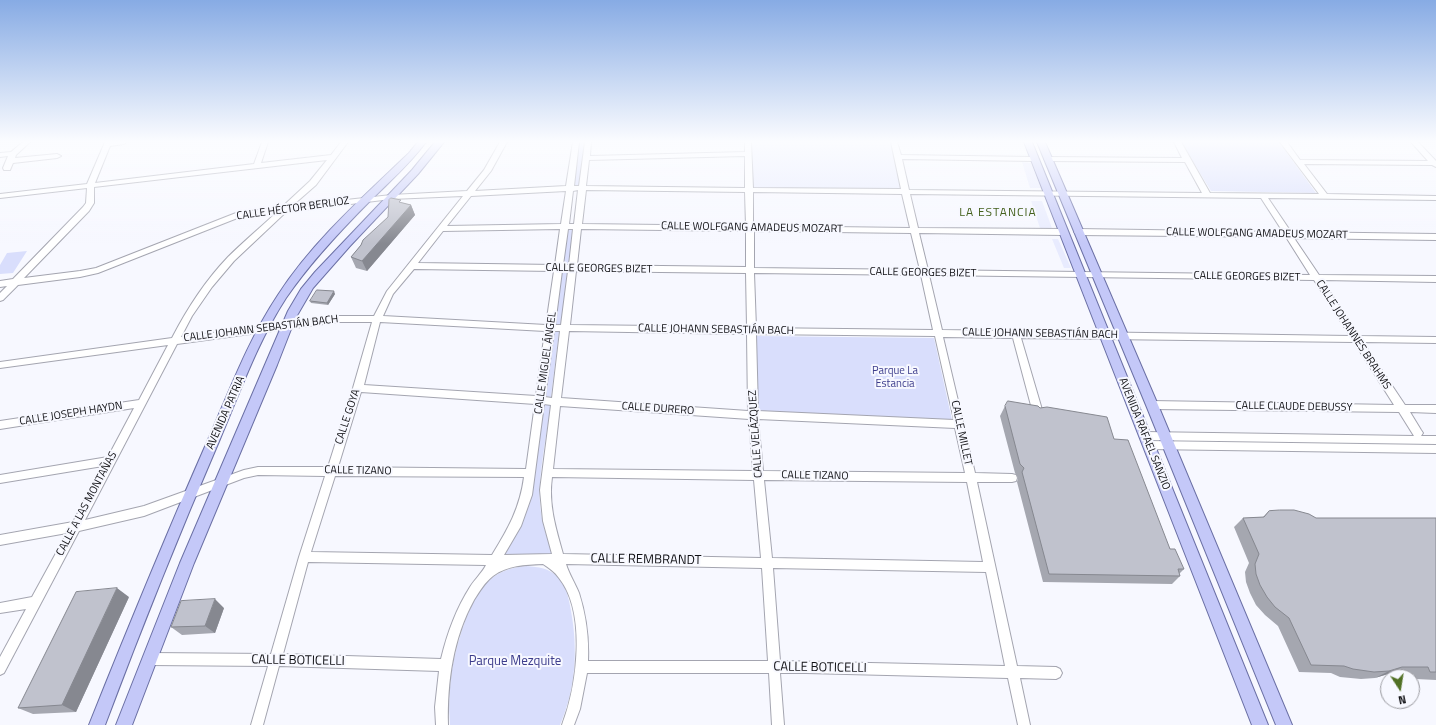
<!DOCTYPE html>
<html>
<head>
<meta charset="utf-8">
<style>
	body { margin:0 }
	#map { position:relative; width:1436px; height:725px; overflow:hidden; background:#f7f8ff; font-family:"Titillium Web",sans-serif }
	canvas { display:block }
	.north { position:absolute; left:1380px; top:669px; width:40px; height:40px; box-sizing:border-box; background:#f7f8ff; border:1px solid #9b9ba1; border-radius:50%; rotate:168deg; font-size:11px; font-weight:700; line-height:16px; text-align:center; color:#101014 }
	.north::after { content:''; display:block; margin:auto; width:14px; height:18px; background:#517025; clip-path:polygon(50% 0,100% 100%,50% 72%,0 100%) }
</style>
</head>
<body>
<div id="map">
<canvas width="1436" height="725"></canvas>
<div class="north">N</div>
</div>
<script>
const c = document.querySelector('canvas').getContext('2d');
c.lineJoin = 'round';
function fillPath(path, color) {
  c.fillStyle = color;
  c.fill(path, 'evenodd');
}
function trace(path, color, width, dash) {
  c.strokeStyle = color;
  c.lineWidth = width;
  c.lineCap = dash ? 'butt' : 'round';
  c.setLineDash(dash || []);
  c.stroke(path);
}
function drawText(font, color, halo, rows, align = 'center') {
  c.font = font + ' "Titillium Web",sans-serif';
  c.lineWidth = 4;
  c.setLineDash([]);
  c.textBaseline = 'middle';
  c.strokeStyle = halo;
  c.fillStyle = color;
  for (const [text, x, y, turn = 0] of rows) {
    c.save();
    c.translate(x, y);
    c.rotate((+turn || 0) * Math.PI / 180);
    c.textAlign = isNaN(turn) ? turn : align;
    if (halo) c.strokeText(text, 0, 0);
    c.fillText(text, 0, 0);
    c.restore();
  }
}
fillPath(new Path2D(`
	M 751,142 L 891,142 L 901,190 L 752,189 Z
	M 1022,162 L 1031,163 L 1041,188 L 1030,188 Z
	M 1031,201 L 1042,201 L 1052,228 L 1040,228 Z
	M 1052,239 L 1058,239 L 1071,268 L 1064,268 Z`), '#e8ebfe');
fillPath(new Path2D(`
	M 579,142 L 585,142 L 580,186 L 573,187 Z
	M 1181,142 L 1279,142 L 1316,193 L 1211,191 Z
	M 566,229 L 573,229 L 569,267 L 561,267 Z
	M 27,251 L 13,273 L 0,274 L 0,265 L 7,253 Z
	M 561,272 L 567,272 L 561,325 L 554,325 Z
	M 553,332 L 559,332 L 551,397 L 544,396 Z
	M 756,336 L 934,338 L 952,420 L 758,412 Z
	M 543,403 L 551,404 C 547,434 538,474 540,503 C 541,521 547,537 552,554 L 502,555 L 522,521 Z
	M 527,566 C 538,567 549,568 558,577 C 566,585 569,599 571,611 C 578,650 576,688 560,725 L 450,725 C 447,687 453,652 467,616 C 471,607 476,594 483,586 C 494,573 511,567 527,566 Z`), '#d9defc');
const minor = new Path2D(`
	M 23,142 L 30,142 L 16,155 L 15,158 L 57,154 L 61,156 L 57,158 L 13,163 L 10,170 L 4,170 L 3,168 L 8,156 L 0,157 L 0,153 L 11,152 Z
	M 105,142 L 127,142 L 124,144 L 110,146 L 95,183 L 254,164 L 262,142 L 268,142 L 261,163 L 331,155 L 341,142 L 348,142 L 316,185 L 292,206 L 391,195 L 467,191 L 484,170 L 500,142 L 507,142 L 491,171 L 475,191 L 566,186 L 573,142 L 579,142 L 574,186 L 579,186 L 585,142 L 591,142 L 590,156 L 745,152 L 745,142 L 751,142 L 753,188 L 901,189 L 891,142 L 897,142 L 901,155 L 1034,157 L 1038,159 L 1034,161 L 902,159 L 909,190 L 1202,193 L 1185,162 L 1048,161 L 1044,159 L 1048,157 L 1182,158 L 1174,142 L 1181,142 L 1210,193 L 1319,194 L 1280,142 L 1287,142 L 1300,160 L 1428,161 L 1411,142 L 1418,142 L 1436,161 L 1436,167 L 1432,165 L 1304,164 L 1327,194 L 1436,196 L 1436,200 L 1268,198 L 1291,232 L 1436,234 L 1436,240 L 1294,238 L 1319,275 L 1436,276 L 1436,282 L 1322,280 L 1359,336 L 1436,337 L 1436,343 L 1363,342 L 1405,405 L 1436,405 L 1436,413 L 1410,412 L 1421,430 L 1423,433 L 1421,436 L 1436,436 L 1436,444 L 1145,440 L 1142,439 L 1140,436 L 1142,433 L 1145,432 L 1414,436 L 1399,412 L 1152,409 L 1149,408 L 1147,405 L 1149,402 L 1152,401 L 1394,405 L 1354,342 L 1021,338 L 1043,413 L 1041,416 L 1035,416 L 1033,413 L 1013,338 L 943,337 L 975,473 L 1012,474 L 1016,475 L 1017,478 L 1016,481 L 1012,482 L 977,482 L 1017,666 L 1056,667 L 1060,669 L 1062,673 L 1060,677 L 1056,679 L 1020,678 L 1030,725 L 1018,725 L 1008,678 L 806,673 L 780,673 L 784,725 L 772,725 L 769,673 L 587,673 L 580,709 L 574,725 L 562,725 C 577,687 587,613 559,578 C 555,572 549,568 543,564 C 524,565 508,565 493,576 C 485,582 479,592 474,600 C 453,638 447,682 448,725 L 436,725 L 435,707 L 439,671 L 279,666 L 263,725 L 251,725 L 268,666 L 150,665 L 146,663 L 144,659 L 146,655 L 150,653 L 271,654 L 299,557 L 325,476 L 258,475 L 244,478 L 144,516 L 79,531 L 4,673 L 0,675 L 0,657 L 26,609 L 0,613 L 0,603 L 32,597 L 67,533 L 0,545 L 0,535 L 73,522 L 103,466 L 0,483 L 0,475 L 108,457 L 134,408 L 0,429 L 0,421 L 139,400 L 168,345 L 0,368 L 0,362 L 172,338 C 187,309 205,281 228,257 C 243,242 260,228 276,213 L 240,217 L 98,273 L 80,277 L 18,285 L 3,300 L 0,301 L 0,293 L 7,286 L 0,287 L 0,281 L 13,279 L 83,207 L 86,203 L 87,188 L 0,198 L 0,194 L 87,184 ZM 745,156 L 745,188 L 586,186 L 589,160 ZM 327,160 L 310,181 L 282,207 L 236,213 L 96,268 L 80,271 L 24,278 L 89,211 L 94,203 L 94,187 ZM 578,190 L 574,224 L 569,224 L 573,191 ZM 586,190 L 745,192 L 746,226 L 582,224 ZM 566,191 L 561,224 L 447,226 L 471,196 ZM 753,192 L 902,194 L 910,228 L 753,226 ZM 910,194 L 1261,198 L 1283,232 L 1078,229 L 1074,232 L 1078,235 L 1286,237 L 1310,275 L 928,270 L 919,233 L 1063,235 L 1067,232 L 1063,229 L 918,228 ZM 463,196 L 387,291 L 374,316 L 338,316 L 181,337 L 192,316 L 212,287 L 234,261 L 286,212 L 391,199 ZM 560,229 L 555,265 L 418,263 L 443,231 ZM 568,229 L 573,229 L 569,265 L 563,265 ZM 581,229 L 746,231 L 746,267 L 577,265 ZM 754,231 L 911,233 L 920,270 L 754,268 ZM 414,269 L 554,271 L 546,325 L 383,316 L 393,294 ZM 562,271 L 568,271 L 561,325 L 555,325 ZM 576,271 L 746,273 L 747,327 L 570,325 ZM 754,273 L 921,275 L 933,330 L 756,328 ZM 929,275 L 1314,280 L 1350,336 L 942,330 ZM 338,322 L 372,322 L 353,388 L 328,467 L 258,467 L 244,470 L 144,506 L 85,520 L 177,344 ZM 380,322 L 545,331 L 536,396 L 364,385 ZM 554,331 L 560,331 L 552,398 L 545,397 ZM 569,331 L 747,334 L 748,411 L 561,398 ZM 756,334 L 935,336 L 954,420 L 758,411 ZM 361,392 L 535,404 L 526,469 L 338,467 ZM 544,404 L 551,405 L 540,490 L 543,521 L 552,554 L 504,555 L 521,526 L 532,495 ZM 560,406 L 749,419 L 753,471 L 553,469 ZM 758,419 L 955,428 L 965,473 L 763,471 ZM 335,476 L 524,477 C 520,508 508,529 492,555 L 311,552 ZM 552,477 L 754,480 L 761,558 L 563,554 C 556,529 548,504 552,477 ZM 764,480 L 967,482 L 983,562 L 772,558 ZM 308,562 L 486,565 C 482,573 475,579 470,587 C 456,609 447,634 441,659 L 283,654 ZM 566,564 L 762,568 L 768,661 L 588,661 C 589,638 586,615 579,593 C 575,583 569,574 566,564 ZM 773,568 L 986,572 L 1005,666 L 780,661 Z
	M 1148,441 L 1436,445 L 1436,453 L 1148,449 L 1145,448 L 1143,445 L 1145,442 Z`);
const major = new Path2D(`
	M 418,142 L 426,142 C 410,164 389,182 370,201 C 340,231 310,263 286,298 C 258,341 240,392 220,439 C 179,534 141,629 105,725 L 89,725 C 127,630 166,535 207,442 C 229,392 248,340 278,295 C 313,241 363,197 409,153 Z
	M 435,142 L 444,142 L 418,174 L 350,246 L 313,288 L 295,319 L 277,365 L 194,563 L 132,725 L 116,725 L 180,563 L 288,311 L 301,289 L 315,272 L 412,170 Z
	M 1024,142 L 1032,142 L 1268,725 L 1252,725 Z
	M 1037,142 L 1045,142 L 1158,405 L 1292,725 L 1276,725 L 1146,405 Z`);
trace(minor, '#a4a5b0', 2);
trace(major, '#6b70a5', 2);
fillPath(minor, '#fff');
fillPath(major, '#c4c8f8');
fillPath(new Path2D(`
	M 402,203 L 411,205 L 415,215 L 367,271 L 356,268 L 351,257 L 361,245 Z
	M 335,294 L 328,305 L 311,303 L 310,301 Z
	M 1005,406 L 1040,408 L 1114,439 L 1170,549 L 1184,569 L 1179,574 L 1180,576 L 1172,584 L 1043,582 L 1017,482 L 1018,478 L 1015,473 L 1000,416 Z
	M 1269,511 L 1316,518 L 1436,518 L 1436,680 L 1416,679 L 1413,674 L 1388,674 L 1375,678 L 1361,679 L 1340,677 L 1331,673 L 1299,672 L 1278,626 L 1265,615 L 1256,605 L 1250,593 L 1246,582 L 1245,572 L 1249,563 L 1234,527 L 1243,518 L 1263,517 Z
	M 129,597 L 76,712 L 33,714 L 18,708 Z
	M 224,608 L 215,633 L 182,635 L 171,627 Z`), '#a5a7b0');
fillPath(new Path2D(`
	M 411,205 L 415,215 L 367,271 L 362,261 Z
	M 334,291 L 335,294 L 328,305 L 327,303 Z
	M 117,588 L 129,597 L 76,712 L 62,705 Z
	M 215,599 L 224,608 L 215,633 L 205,626 Z
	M 1402,667 L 1388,674 L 1375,678 L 1389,671 Z`), '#868890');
const building = new Path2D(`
	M 391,198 L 401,200 L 399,202 L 411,205 L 362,261 L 351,257 L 361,245 L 363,240 L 388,217 L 389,200 Z
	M 317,290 L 334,291 L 327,303 L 310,301 Z
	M 1008,401 L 1038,406 L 1040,408 L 1047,407 L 1107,417 L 1114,439 L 1128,440 L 1170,549 L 1175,549 L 1184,569 L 1178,569 L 1180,576 L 1049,574 L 1022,472 L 1024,468 L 1020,464 L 1005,406 Z
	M 1280,510 L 1294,510 L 1309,514 L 1316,518 L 1436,518 L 1436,672 L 1430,672 L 1428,667 L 1402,667 L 1389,671 L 1374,672 L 1353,669 L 1344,666 L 1311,665 L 1289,618 L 1275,607 L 1267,597 L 1260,585 L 1256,574 L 1255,564 L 1259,554 L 1243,518 L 1264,517 L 1269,511 Z
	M 117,588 L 62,705 L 18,708 L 76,592 Z
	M 215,599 L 205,626 L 171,627 L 181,601 Z`);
fillPath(building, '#c0c2cd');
trace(building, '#868890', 1);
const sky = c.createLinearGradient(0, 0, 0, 244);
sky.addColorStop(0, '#87abe4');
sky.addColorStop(0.58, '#fbfcff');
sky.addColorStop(1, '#fbfcff00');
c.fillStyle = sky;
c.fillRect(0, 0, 1436, 244);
drawText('11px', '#101014', '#f7f8ff', [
	["CALLE HÉCTOR BERLIOZ",293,209,-8],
	["CALLE WOLFGANG AMADEUS MOZART",752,228,1],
	["CALLE WOLFGANG AMADEUS MOZART",1257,234,1],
	["CALLE GEORGES BIZET",599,269,1],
	["CALLE GEORGES BIZET",923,273,1],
	["CALLE GEORGES BIZET",1247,277,1],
	["CALLE JOHANN SEBASTIÁN BACH",261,329,-7],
	["CALLE JOHANN SEBASTIÁN BACH",716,330,1],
	["CALLE JOHANN SEBASTIÁN BACH",1040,334,1],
	["CALLE JOHANNES BRAHMS",1353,335,57],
	["CALLE MIGUEL ÁNGEL",546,363,-82],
	["CALLE CLAUDE DEBUSSY",1294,407,1],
	["CALLE DURERO",658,409,4],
	["AVENIDA PATRIA",226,413,-66],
	["CALLE JOSEPH HAYDN",71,414,-9],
	["CALLE GOYA",348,417,-72],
	["CALLE MILLET",961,433,78],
	["CALLE VELÁZQUEZ",756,434,-94],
	["AVENIDA RAFAEL SANZIO",1144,434,68],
	["CALLE TIZANO",358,471,1],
	["CALLE TIZANO",815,476,1],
	["CALLE A LAS MONTAÑAS",87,504,-62]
]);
drawText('11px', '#3d3d8c', '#f7f8ff', [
	["Parque La",895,371],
	["Estancia",895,384]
]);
c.letterSpacing = '1px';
drawText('12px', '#44601c', '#f7f8ff', [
	["LA ESTANCIA",998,213]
]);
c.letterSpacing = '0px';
drawText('13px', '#101014', '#f7f8ff', [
	["CALLE REMBRANDT",646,560,1],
	["CALLE BOTICELLI",298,661,1],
	["CALLE BOTICELLI",820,668,1]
]);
drawText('13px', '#3d3d8c', '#f7f8ff', [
	["Parque Mezquite",515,662]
]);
</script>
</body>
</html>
